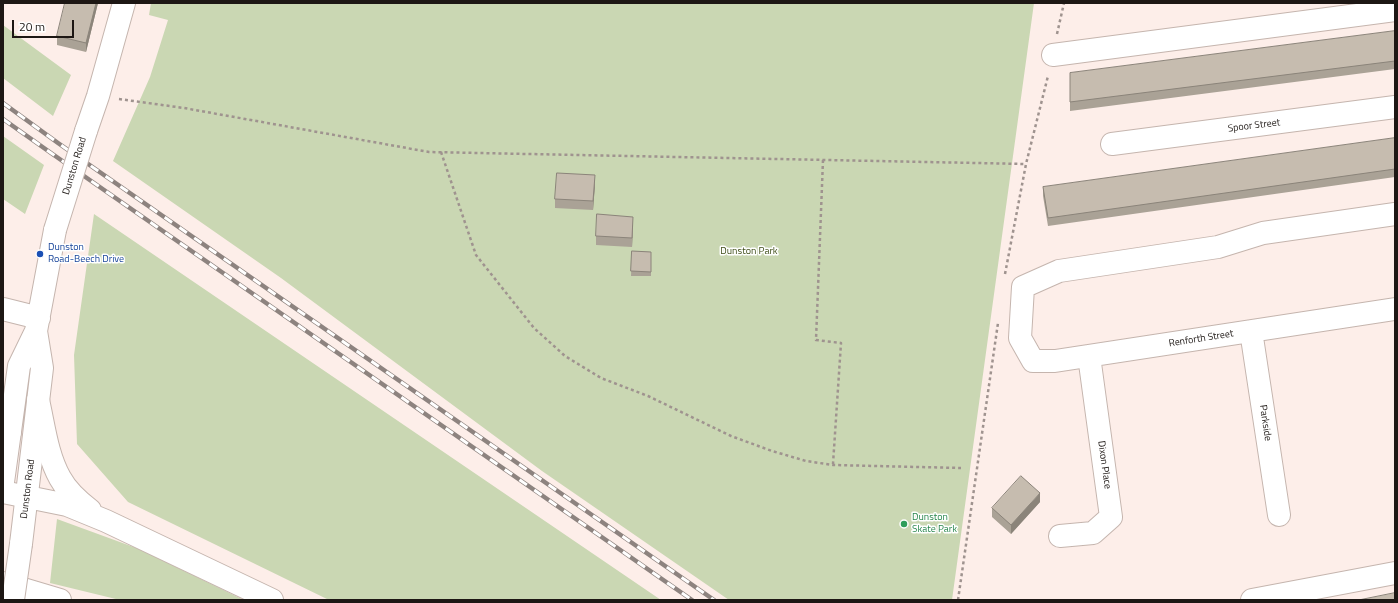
<!DOCTYPE html>
<html>
<head>
<meta charset="utf-8">
<style>
	body { margin:0 }
	#map { position:relative; width:1398px; height:603px; overflow:hidden; background:#fdeee9; font-family:"Titillium Web",sans-serif }
	canvas { display:block }
	.frame { position:absolute; inset:0; border:4px solid #1d1714; pointer-events:none }
	.scale { position:absolute; left:12px; top:20px; width:62px; height:18px; box-sizing:border-box; border:2px solid #1d1714; border-top:0; padding-left:5px; font-size:12px; line-height:14px; white-space:nowrap; color:#1d1714; -webkit-text-stroke:3px #fff; paint-order:stroke }
</style>
</head>
<body>
<div id="map">
<canvas width="1398" height="603"></canvas>
<div class="frame"></div>
<div class="scale">20 m</div>
</div>
<script>
const c = document.querySelector('canvas').getContext('2d');
c.lineJoin = 'round';
function fillPath(path, color) {
  c.fillStyle = color;
  c.fill(path, 'evenodd');
}
function trace(path, color, width, dash) {
  c.strokeStyle = color;
  c.lineWidth = width;
  c.lineCap = dash ? 'butt' : 'round';
  c.setLineDash(dash || []);
  c.stroke(path);
}
function drawText(font, color, halo, rows, align = 'center') {
  c.font = font + ' "Titillium Web",sans-serif';
  c.lineWidth = 3;
  c.setLineDash([]);
  c.textBaseline = 'middle';
  c.strokeStyle = halo;
  c.fillStyle = color;
  for (const [text, x, y, turn = 0] of rows) {
    c.save();
    c.translate(x, y);
    c.rotate((+turn || 0) * Math.PI / 180);
    c.textAlign = isNaN(turn) ? turn : align;
    if (halo) c.strokeText(text, 0, 0);
    c.fillText(text, 0, 0);
    c.restore();
  }
}
fillPath(new Path2D(`
	M 151,3 L 1034,3 L 952,600 L 729,600 L 542,471 L 281,278 L 113,161 L 150,77 L 168,20 L 149,15 Z
	M 3,25 L 71,75 L 53,116 L 3,78 Z
	M 3,136 L 44,165 L 25,214 L 3,199 Z
	M 94,214 L 661,600 L 329,600 L 128,502 L 77,444 L 74,355 Z
	M 57,519 L 139,549 L 244,600 L 120,600 L 50,583 Z`), '#cad7b3');
const minor = new Path2D(`
	M 1053,55 L 1395,10
	M 86,131 L 98,96 L 124,3
	M 1112,144 L 1395,107
	M 1395,214 L 1263,233 L 1218,247 L 1059,271 L 1023,287 L 1020,338 L 1033,361 L 1055,361 L 1395,309
	M 3,309 L 39,318
	M 1251,331 L 1279,515
	M 3,482 L 19,366 L 36,331 L 55,230
	M 1060,536 L 1093,533 L 1111,517 L 1089,356
	M 21,544 L 42,368 L 36,331
	M 1252,600 L 1395,573`);
const highway = new Path2D(`
	M 38,400 C 44,426 47,455 60,478 C 67,491 78,501 90,510
	M 3,444 L 10,432
	M 3,492 L 67,505 L 106,521 L 272,600
	M 3,583 L 60,600`);
trace(minor, '#c5b5ae', 24);
trace(highway, '#c5b5ae', 24);
trace(new Path2D(`
	M 1057,34 L 1064,3
	M 119,99 L 184,108 L 429,152 L 1026,164
	M 441,152 L 476,255 L 534,328 L 565,356 L 601,378 L 648,396 L 731,436 L 772,451 L 806,461 L 833,465 L 961,468
	M 823,160 L 816,340 L 841,343 L 833,464
	M 1005,274 L 1026,164 L 1048,76
	M 958,600 L 998,323`), '#9f938f', 2.5, [3, 3]);
trace(minor, '#fff', 22);
trace(highway, '#fff', 22);
const rail = new Path2D(`
	M 3,103 L 58,143 L 714,600
	M 3,119 L 51,153 L 692,600`);
trace(rail, '#8d837f', 4.5);
trace(rail, '#fff', 3, [9]);
const minorBridge = new Path2D(`
	M 55,230 L 86,131
	M 13,600 L 21,544`);
trace(minorBridge, '#c5b5ae', 24, []);
trace(minorBridge, '#fff', 22);
fillPath(new Path2D(`
	M 98,3 L 86,52 L 57,45 L 57,36 Z
	M 1395,31 L 1395,69 L 1070,111 L 1070,73 Z
	M 1395,138 L 1395,177 L 1048,226 L 1043,196 L 1043,187 Z
	M 595,184 L 593,210 L 555,208 L 555,199 Z
	M 633,225 L 632,247 L 596,245 L 596,236 Z
	M 632,251 L 651,252 L 651,276 L 631,276 Z
	M 1040,502 L 1011,534 L 992,517 L 992,508 Z`), '#aaa296');
fillPath(new Path2D(`
	M 96,3 L 98,3 L 86,52 L 86,43 Z
	M 595,175 L 595,184 L 593,210 L 593,201 Z
	M 633,217 L 633,225 L 632,247 L 632,238 Z
	M 1040,493 L 1040,502 L 1011,534 L 1011,525 Z`), '#8b847a');
const building = new Path2D(`
	M 65,3 L 96,3 L 86,43 L 57,36 Z
	M 1395,31 L 1395,61 L 1070,102 L 1070,73 Z
	M 1395,138 L 1395,169 L 1048,218 L 1043,187 Z
	M 557,173 L 595,175 L 593,201 L 555,199 Z
	M 597,214 L 633,217 L 632,238 L 596,236 Z
	M 632,251 L 651,252 L 651,272 L 631,271 Z
	M 1021,476 L 1040,493 L 1011,525 L 992,508 Z
	M 1395,593 L 1395,600 L 1359,600 Z`);
fillPath(building, '#c6bcaf');
trace(building, '#8b847a', 1);
for (const [x, y, r, color] of [
	[40,254,4,"#1a4fb4"],
	[904,524,4,"#2e9e5b"]
]) {
  const dot = new Path2D();
  dot.arc(x, y, r, 0, 2 * Math.PI);
  c.fillStyle = color;
  c.fill(dot);
  trace(dot, '#fff', 1.5);
}
drawText('10px', '#1d1714', '#fff', [
	["Spoor Street",1254,126,-7],
	["Dunston Road",75,166,-73],
	["Renforth Street",1201,339,-9],
	["Parkside",1265,423,82],
	["Dixon Place",1104,465,82],
	["Dunston Road",28,489,-83]
]);
drawText('10px', '#164399', '#fff', [
	["Dunston",48,248],
	["Road-Beech Drive",48,260]
], 'left');
drawText('10px', '#3c4b15', '#fff', [
	["Dunston Park",749,252]
]);
drawText('10px', '#27864d', '#fff', [
	["Dunston",912,518],
	["Skate Park",912,530]
], 'left');
</script>
</body>
</html>
